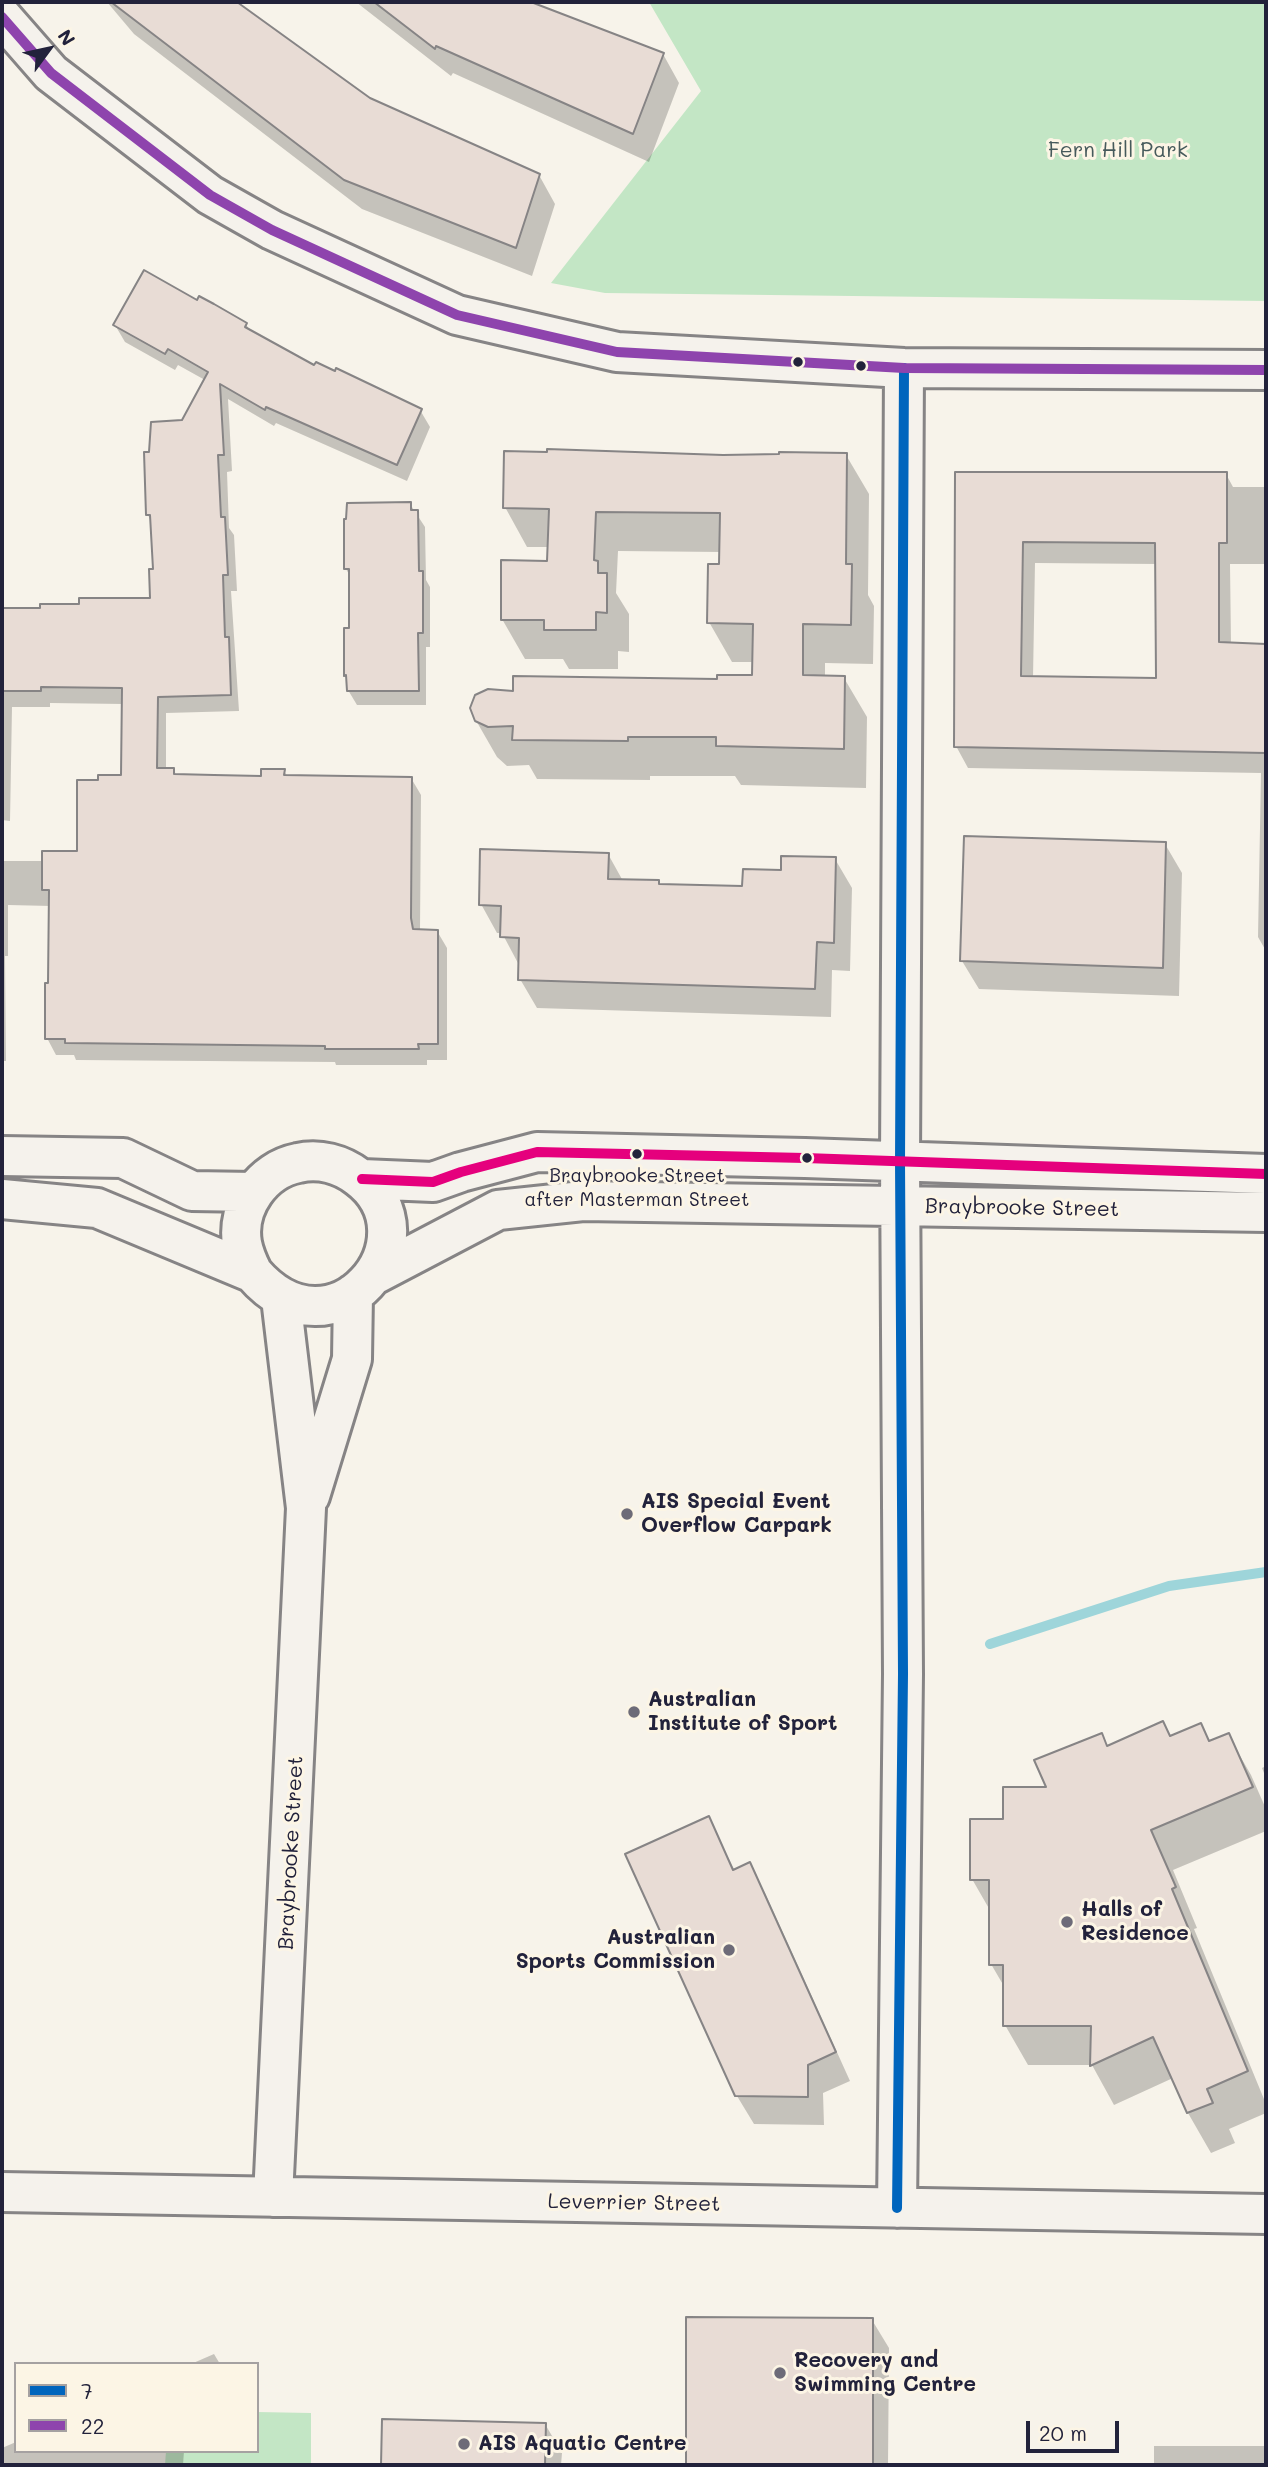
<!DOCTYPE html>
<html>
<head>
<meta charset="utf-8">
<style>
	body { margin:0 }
	#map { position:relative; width:1268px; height:2467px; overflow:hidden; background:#f7f3ea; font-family:Mali,sans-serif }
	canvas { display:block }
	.frame { position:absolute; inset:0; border:4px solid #22223b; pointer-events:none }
	.legend { position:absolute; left:14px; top:2362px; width:245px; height:91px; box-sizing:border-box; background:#fcf5e5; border:2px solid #a5a1a1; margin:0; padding:9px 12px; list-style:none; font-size:21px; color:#22223b }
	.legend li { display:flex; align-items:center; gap:14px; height:35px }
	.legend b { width:35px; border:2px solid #a5a1a1 }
	.north { position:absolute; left:14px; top:14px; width:70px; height:70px; -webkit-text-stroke:5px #fcf5e5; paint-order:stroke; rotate:57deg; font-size:19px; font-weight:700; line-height:28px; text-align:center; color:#22223b }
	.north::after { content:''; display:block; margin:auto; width:24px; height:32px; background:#22223b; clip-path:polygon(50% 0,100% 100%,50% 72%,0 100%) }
	.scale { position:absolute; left:1026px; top:2421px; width:93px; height:32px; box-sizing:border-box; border:4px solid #22223b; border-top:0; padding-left:9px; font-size:21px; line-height:24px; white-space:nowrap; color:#22223b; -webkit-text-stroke:5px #fcf5e5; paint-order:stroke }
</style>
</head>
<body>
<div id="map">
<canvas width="1268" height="2467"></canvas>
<div class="frame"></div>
<ul class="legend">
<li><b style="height:9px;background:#0065bd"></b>7</li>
<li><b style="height:9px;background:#8e44ad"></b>22</li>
</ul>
<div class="north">N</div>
<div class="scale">20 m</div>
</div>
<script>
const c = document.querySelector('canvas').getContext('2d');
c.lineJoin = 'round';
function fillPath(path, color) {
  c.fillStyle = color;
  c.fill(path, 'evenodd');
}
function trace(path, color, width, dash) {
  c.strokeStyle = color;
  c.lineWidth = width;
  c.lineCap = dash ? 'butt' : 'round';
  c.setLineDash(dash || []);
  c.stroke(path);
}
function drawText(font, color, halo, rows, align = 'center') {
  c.font = font + ' Mali,sans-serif';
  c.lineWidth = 6;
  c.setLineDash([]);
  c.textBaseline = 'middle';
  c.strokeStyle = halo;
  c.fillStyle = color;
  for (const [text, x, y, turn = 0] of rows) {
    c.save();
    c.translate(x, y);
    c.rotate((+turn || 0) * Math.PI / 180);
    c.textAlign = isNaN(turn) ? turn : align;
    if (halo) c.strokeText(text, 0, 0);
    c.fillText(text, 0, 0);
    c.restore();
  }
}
fillPath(new Path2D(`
	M 649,2 L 1266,2 L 1266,301 L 605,293 L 551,283 L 701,91 Z
	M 257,2412 L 311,2413 L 311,2465 L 165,2465 L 166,2451 L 257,2451 Z`), '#c3e6c5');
fillPath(new Path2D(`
	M 107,2 L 234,2 L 370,99 L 539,175 L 555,204 L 532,276 L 362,209 L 134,34 Z
	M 356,2 L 526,2 L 663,54 L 679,83 L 649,162 L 453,73 L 451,76 Z
	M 197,302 L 246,324 L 250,331 L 315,368 L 420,410 L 430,427 L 407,481 L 276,423 L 274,426 L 228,399 L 232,471 L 227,472 L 229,528 L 234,535 L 237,591 L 231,591 L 239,711 L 166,713 L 166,769 L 173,769 L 177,776 L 262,777 L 284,771 L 288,777 L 411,778 L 421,795 L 420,931 L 437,931 L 447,948 L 447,1060 L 427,1060 L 427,1065 L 336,1065 L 335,1062 L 76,1060 L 74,1055 L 56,1055 L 47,1038 L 50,985 L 51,906 L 8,905 L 8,956 L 5,956 L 6,1061 L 2,1061 L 2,861 L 44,861 L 79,853 L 99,781 L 123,777 L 123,704 L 50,703 L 50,707 L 12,707 L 10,821 L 2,820 L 2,615 L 152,600 L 155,570 L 152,523 L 148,515 L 151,453 L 183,422 L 205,380 L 178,365 L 175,370 L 125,342 L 115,325 Z
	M 846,455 L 869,494 L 868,595 L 874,606 L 873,664 L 825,663 L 825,677 L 844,678 L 867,717 L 866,788 L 741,785 L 735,776 L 650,776 L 650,780 L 537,779 L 529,765 L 507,766 L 497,757 L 474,717 L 515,693 L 753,677 L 754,662 L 732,662 L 709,622 L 720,566 L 721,552 L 618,551 L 616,593 L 629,614 L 629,652 L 618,651 L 618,669 L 569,669 L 563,659 L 525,659 L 502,619 L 549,563 L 549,547 L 527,547 L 505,507 L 723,457 Z
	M 956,473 L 1226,474 L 1233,487 L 1266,487 L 1266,564 L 1230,564 L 1231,645 L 1266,646 L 1266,951 L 1258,937 L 1261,773 L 968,768 L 956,746 ZM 1035,563 L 1157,564 L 1157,680 L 1033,678 Z
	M 410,504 L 425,527 L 426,580 L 430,587 L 430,647 L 426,647 L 426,705 L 357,705 L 348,690 L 346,675 L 350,630 L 350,576 L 346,569 Z
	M 1165,844 L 1182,873 L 1179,996 L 979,989 L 962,961 Z
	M 608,854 L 623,881 L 658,882 L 660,886 L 744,888 L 783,871 L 835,859 L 852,888 L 850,971 L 832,970 L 831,1017 L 537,1008 L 520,979 L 519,965 L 502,933 L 497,933 L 481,904 Z
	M 1200,1725 L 1210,1742 L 1228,1735 L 1251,1775 L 1266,1809 L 1266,1831 L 1173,1870 L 1197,1928 L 1194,1929 L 1266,2104 L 1266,2113 L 1229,2129 L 1235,2143 L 1211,2153 L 1188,2113 L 1173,2078 L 1114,2105 L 1092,2065 L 1028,2065 L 1005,2025 L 1005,1988 L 991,1964 L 991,1912 L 972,1879 L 1004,1821 L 1108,1747 L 1170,1738 Z
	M 1266,1766 L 1266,1778 L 1262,1768 Z
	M 708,1818 L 735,1871 L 749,1865 L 765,1893 L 850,2081 L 823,2093 L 824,2125 L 754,2124 L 737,2096 Z
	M 688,2318 L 872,2320 L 889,2348 L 888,2465 L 687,2465 Z
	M 214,2354 L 220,2364 L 191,2364 Z
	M 383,2421 L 545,2424 L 562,2453 L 561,2465 L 383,2465 Z
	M 16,2442 L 16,2451 L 184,2451 L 183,2465 L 2,2465 L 2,2448 Z
	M 1154,2446 L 1266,2446 L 1266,2465 L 1154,2465 Z`), '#0003');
trace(new Path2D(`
	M 990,1644 L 1169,1586 L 1266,1572`), '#9ed5da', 10);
const building = new Path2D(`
	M 111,2 L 237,2 L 370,98 L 540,174 L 516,248 L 344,180 Z
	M 374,2 L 531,2 L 664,53 L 633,134 L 436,46 L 435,49 Z
	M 144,270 L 197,300 L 199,296 L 214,304 L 247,323 L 245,327 L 314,365 L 316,362 L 335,371 L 336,368 L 422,409 L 397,465 L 266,407 L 265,410 L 220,384 L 224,455 L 218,455 L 221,517 L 225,517 L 228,575 L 223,575 L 225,637 L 229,637 L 231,695 L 158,697 L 157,768 L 174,768 L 174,774 L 214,775 L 261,776 L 261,769 L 285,769 L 284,775 L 412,777 L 411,918 L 413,929 L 438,930 L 438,1044 L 418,1044 L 419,1049 L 325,1049 L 325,1046 L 65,1043 L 65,1039 L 45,1039 L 45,983 L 48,983 L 49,890 L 42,890 L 42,851 L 77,851 L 77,780 L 98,780 L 98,775 L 121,775 L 122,688 L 41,687 L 41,691 L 2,691 L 2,608 L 40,608 L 40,604 L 79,604 L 79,598 L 150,598 L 149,569 L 153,569 L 150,515 L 146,515 L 144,452 L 149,452 L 151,422 L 182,420 L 208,372 L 168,349 L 165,354 L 113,325 Z
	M 547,449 L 723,455 L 779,454 L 779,452 L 847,453 L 846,564 L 852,564 L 851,625 L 803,624 L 803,675 L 845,676 L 844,749 L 716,746 L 716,737 L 628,737 L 628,741 L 512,740 L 513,726 L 488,727 L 475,721 L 470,708 L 475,695 L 488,689 L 513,691 L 513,676 L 717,679 L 717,675 L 752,675 L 753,624 L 707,623 L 708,564 L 719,564 L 720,513 L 596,512 L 594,560 L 598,561 L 598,573 L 607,573 L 607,613 L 596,612 L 596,630 L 544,630 L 544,620 L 501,620 L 501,560 L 547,561 L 549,509 L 503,508 L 504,451 L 547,452 Z
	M 955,472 L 1227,472 L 1227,543 L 1219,543 L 1219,642 L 1266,644 L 1266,753 L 954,747 ZM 1023,542 L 1155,543 L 1156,678 L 1021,676 Z
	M 411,502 L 411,510 L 418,510 L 419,571 L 423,571 L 423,633 L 418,633 L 419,691 L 347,691 L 346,675 L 344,676 L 344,628 L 349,628 L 349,569 L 344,569 L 344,519 L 346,519 L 347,503 Z
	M 964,836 L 1166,842 L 1163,968 L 960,961 Z
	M 480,849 L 609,853 L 608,879 L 659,880 L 659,884 L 742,886 L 743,869 L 781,870 L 781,856 L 836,857 L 834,943 L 817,942 L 815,989 L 518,980 L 519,938 L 500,937 L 501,906 L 479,905 Z
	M 1163,1721 L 1170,1736 L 1201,1723 L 1209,1741 L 1229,1733 L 1253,1787 L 1151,1830 L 1176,1887 L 1172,1889 L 1248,2071 L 1207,2089 L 1213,2103 L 1187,2113 L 1153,2037 L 1090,2066 L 1091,2026 L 1003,2026 L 1003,1965 L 989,1965 L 989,1880 L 970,1880 L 970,1819 L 1003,1819 L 1003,1787 L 1046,1787 L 1034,1760 L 1102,1733 L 1107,1746 Z
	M 709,1816 L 733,1870 L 750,1862 L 836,2052 L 808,2065 L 808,2097 L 735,2096 L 625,1854 Z
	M 686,2317 L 873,2318 L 873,2465 L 686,2465 Z
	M 382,2419 L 546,2423 L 545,2465 L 381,2465 Z`);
fillPath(building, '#e8dcd5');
trace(building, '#868485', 2);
const minor = new Path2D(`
	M 2,17 L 51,73 L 210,195 L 272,230 L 457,315 L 617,352 L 904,368 L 1266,370
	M 2,1156 L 123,1158 L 192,1191 L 254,1192
	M 362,1179 L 433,1182 L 461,1172 L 537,1152 L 805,1158 L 1266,1174
	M 2,1199 L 97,1208 L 253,1273 C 334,1367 439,1237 358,1177 C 341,1164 319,1158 298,1163 C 262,1170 236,1207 242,1243 C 244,1254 248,1263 253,1273
	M 374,1275 L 498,1210 L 583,1201 L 1266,1212
	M 310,1496 L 352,1359 L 353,1294
	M 2,2192 L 1266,2214
	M 273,2197 L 306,1508 L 281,1298
	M 897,2208 L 903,1674 L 900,1161 L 904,368`);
trace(minor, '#868485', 44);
trace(minor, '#f5f2ec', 38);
trace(new Path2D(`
	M 897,2208 L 903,1674 L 900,1161 L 904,368`), '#0065bd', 10);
trace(new Path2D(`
	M 2,17 L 51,73 L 210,195 L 272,230 L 457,315 L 617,352 L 904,368 L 1266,370`), '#8e44ad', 10);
trace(new Path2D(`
	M 362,1179 L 433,1182 L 461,1172 L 537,1152 L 805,1158 L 1266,1174`), '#e5007d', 10);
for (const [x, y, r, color] of [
	[798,362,6,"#22223b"],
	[861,366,6,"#22223b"],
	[637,1154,6,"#22223b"],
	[807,1158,6,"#22223b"],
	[627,1514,7,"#6d6b78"],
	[634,1712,7,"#6d6b78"],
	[1067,1922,7,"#6d6b78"],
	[729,1950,7,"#6d6b78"],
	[780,2373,7,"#6d6b78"],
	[464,2444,7,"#6d6b78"]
]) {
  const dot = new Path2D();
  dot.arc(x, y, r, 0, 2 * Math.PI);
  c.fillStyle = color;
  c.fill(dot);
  trace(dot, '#fcf5e5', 2.5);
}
drawText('19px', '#22223b', '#fcf5e5', [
	["Braybrooke Street",637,1176],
	["after Masterman Street",637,1200]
]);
drawText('21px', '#465a5b', '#fcf5e5', [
	["Fern Hill Park",1118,151]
]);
drawText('21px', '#22223b', '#fcf5e5', [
	["Braybrooke Street",1022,1208,1],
	["Braybrooke Street",291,1853,-87],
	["Leverrier Street",634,2203,1]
]);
drawText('bold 21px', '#22223b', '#fcf5e5', [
	["AIS Special Event",641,1502],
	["Overflow Carpark",641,1526],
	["Australian",648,1700],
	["Institute of Sport",648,1724],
	["Halls of",1081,1910],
	["Residence",1081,1934],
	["Australian",715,1938,"right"],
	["Sports Commission",715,1962,"right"],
	["Recovery and",794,2361],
	["Swimming Centre",794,2385],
	["AIS Aquatic Centre",478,2444]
], 'left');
</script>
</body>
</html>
